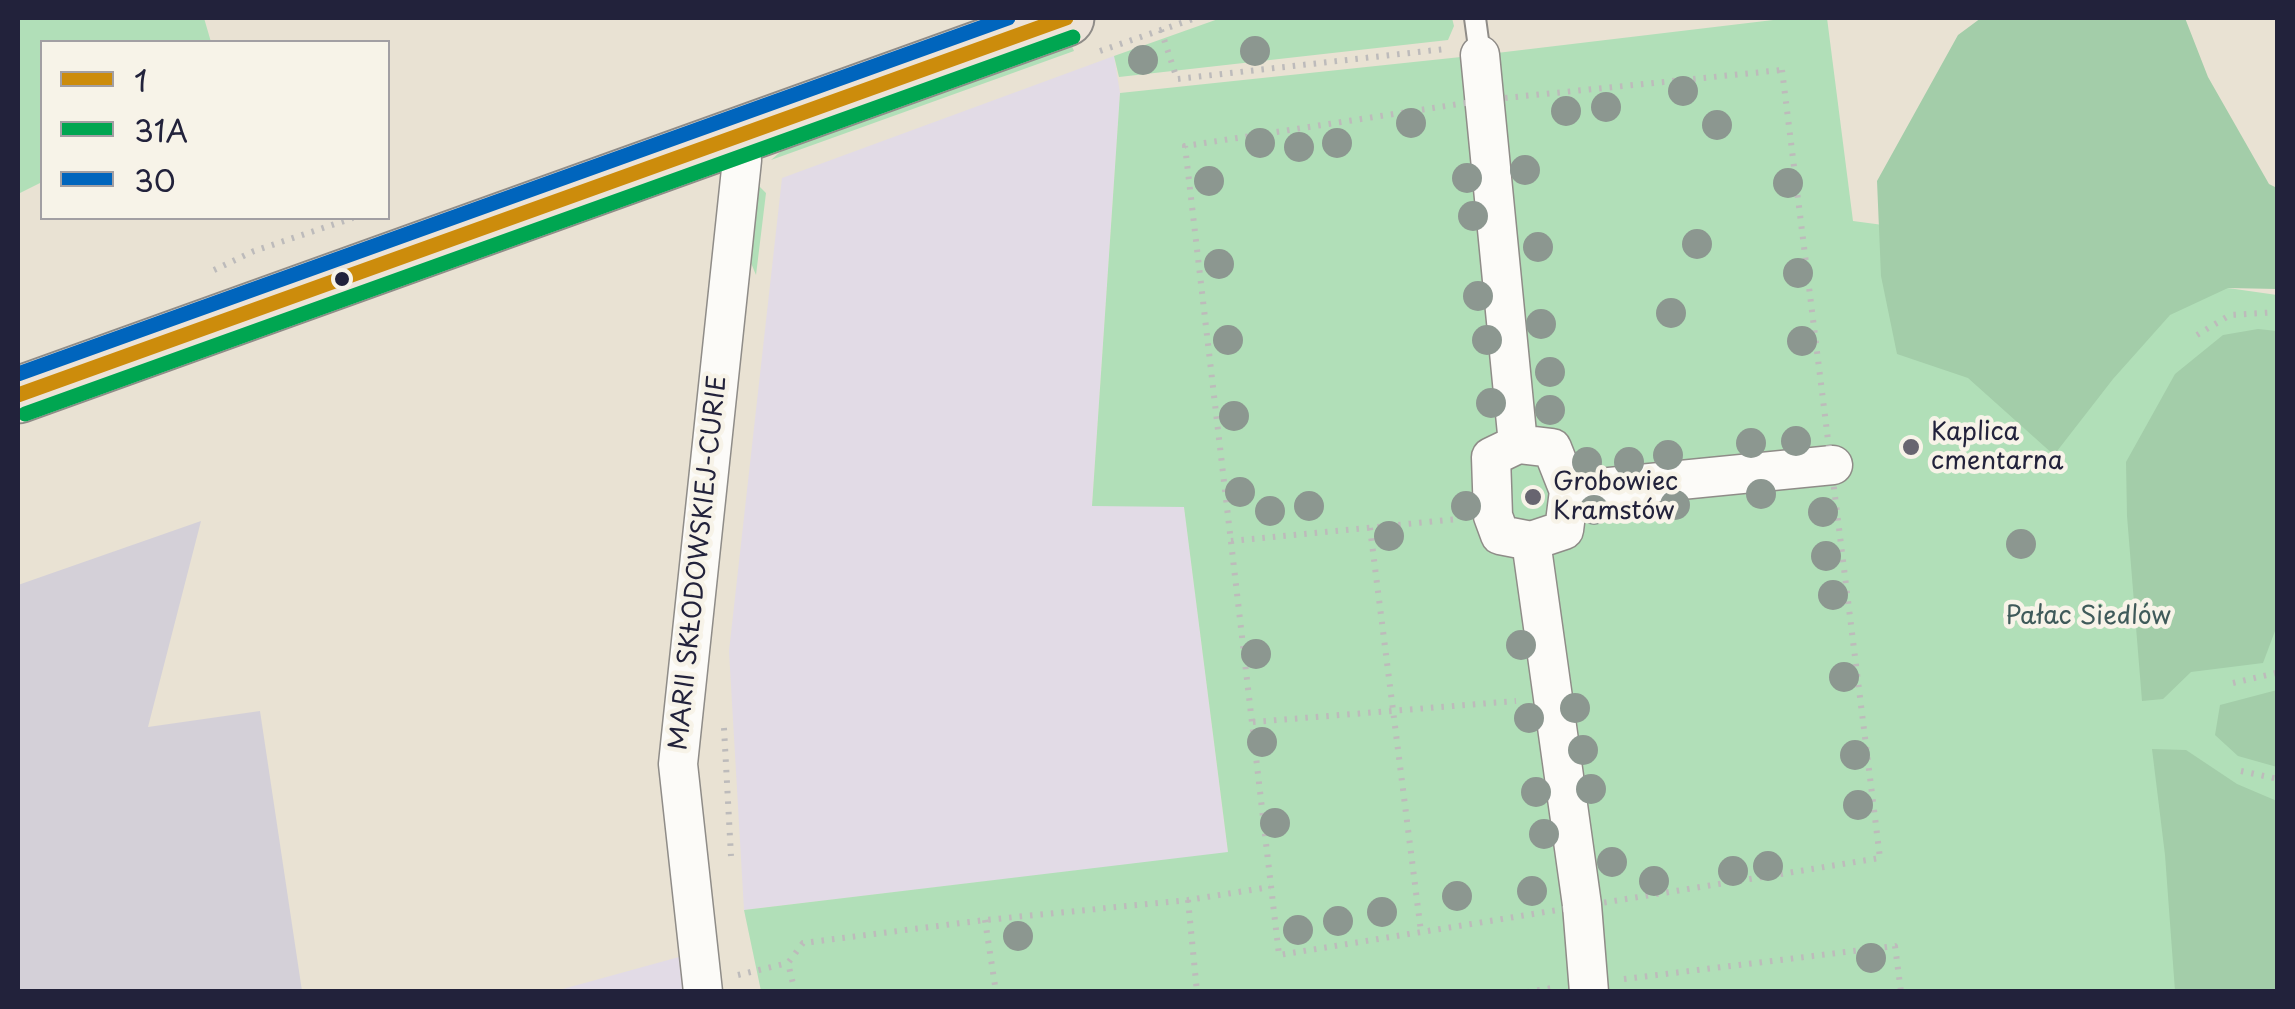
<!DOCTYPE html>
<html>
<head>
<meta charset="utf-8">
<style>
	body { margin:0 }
	#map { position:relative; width:2295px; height:1009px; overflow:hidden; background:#e9e2d3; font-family:"Playpen Sans",sans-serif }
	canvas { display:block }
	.frame { position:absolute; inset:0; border:20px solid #22223b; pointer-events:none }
	.legend { position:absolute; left:40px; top:40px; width:350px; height:180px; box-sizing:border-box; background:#f7f3e8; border:2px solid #a29fa3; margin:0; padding:12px 18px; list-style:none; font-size:30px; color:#22223b }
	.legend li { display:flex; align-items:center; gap:20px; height:50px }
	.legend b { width:50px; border:2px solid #a29fa3 }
</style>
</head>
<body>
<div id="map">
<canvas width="2295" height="1009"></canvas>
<div class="frame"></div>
<ul class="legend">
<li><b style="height:12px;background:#cc8c0c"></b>1</li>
<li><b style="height:12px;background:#00a651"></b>31A</li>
<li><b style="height:12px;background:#0065bd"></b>30</li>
</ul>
</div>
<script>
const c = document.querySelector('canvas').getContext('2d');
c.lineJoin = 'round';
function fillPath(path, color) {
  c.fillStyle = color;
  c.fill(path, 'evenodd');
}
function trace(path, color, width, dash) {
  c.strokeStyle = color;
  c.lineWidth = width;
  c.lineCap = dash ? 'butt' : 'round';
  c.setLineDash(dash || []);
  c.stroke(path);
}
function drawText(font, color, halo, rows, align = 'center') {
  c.font = font + ' "Playpen Sans",sans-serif';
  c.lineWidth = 9;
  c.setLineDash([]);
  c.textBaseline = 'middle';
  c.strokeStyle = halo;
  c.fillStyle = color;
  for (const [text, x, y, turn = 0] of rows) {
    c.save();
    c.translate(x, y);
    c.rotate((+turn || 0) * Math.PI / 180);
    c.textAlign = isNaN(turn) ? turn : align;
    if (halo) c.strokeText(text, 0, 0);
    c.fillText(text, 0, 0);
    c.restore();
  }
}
fillPath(new Path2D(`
	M 1114,56 L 1120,93 L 1092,505 L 1184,506 L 1228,853 L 744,910 L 729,651 L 782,178 Z
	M 679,957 L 689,963 L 695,992 L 552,992 Z`), '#e2dbe6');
fillPath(new Path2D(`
	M 201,521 L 148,727 L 260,711 L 302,991 L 18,991 L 18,585 Z`), '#d4d0d8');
fillPath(new Path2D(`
	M 18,18 L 204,18 L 211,42 L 42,42 L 42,182 L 18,194 Z
	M 1221,18 L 1452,18 L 1454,26 L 1448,40 L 1119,77 L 1114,56 Z
	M 1790,18 L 1827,18 L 1853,221 L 2101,254 L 2228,288 L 2277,295 L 2277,991 L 761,991 L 744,910 L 1228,852 L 1184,507 L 1092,506 L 1120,93 L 1480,55 Z
	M 1069,39 L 1074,51 L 771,160 L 786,147 Z
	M 759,186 L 766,193 L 756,275 L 751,263 Z`), '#b1dfb8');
fillPath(new Path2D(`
	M 1981,18 L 2185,18 L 2208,77 L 2269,184 L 2277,188 L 2277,289 L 2228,288 L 2170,315 L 2113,379 L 2054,455 L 1968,378 L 1897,354 L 1881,276 L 1877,181 L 1958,35 Z
	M 2258,329 L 2277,331 L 2278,623 L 2263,663 L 2191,672 L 2163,699 L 2142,701 L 2127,516 L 2126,462 L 2175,374 L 2223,335 Z
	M 2277,690 L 2278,690 L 2277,767 L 2238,756 L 2215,735 L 2220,705 Z
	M 2152,749 L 2186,750 L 2237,784 L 2277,801 L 2277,991 L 2175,991 L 2165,855 Z`), '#a3cda9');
const lane = new Path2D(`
	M 1475,18 L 1480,55`);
const street = new Path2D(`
	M 1480,55 L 1518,444
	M 1518,444 L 1552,448 L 1569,491 L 1564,530 L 1531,541 L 1500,535 L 1493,516 L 1491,457 Z
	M 1569,491 L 1833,465
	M 1531,541 L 1582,905 L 1589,992
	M 703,992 L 678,764 L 742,160 L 734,136`);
const primary = new Path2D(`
	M 18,395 L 1066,18`);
trace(lane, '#8f8c88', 24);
trace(street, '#8f8c88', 41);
trace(primary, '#8f8c88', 59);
trace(new Path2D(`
	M 1161,30 L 1177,79 L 1445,49
	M 1100,51 L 1196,18
	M 1782,70 L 1880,858 L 1279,955 L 1185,146 L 1485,100 Z
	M 214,270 L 254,251 L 353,218
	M 2197,335 L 2230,315 L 2278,312
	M 1370,528 L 1421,932
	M 1231,541 L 1459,519
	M 2233,683 L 2276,673
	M 1253,722 L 1516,701
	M 724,728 L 731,856
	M 2241,771 L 2278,779
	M 1188,900 L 1197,992
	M 985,920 L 996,992
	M 738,975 L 788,963
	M 1624,979 L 1895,946 L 1901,992
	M 795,992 L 788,963 L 803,943 L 985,920 L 1188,900 L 1270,887
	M 1527,992 L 1552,988`), '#bdbbbb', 6, [2.5, 8]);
trace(lane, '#fcfbf8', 20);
trace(street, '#fcfbf8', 38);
trace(primary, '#ece3d8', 55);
trace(new Path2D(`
	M 18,395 L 1066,18`), '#cc8c0c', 15);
trace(new Path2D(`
	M 25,414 L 1073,37`), '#00a651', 15);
trace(new Path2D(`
	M 18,374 L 1008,18`), '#0065bd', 15);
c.fillStyle = '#8c9790';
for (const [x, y] of [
	[1255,51],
	[1143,60],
	[1683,91],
	[1606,107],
	[1566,111],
	[1411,123],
	[1717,125],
	[1260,143],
	[1337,143],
	[1299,147],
	[1525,170],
	[1467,178],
	[1209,181],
	[1788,183],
	[1473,216],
	[1697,244],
	[1538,247],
	[1219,264],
	[1798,273],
	[1478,296],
	[1671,313],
	[1541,324],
	[1228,340],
	[1487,340],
	[1802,341],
	[1550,372],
	[1491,403],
	[1550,410],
	[1234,416],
	[1796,441],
	[1751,443],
	[1668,455],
	[1587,462],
	[1629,462],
	[1240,492],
	[1761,494],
	[1675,505],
	[1309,506],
	[1466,506],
	[1594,510],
	[1270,511],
	[1823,512],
	[1389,536],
	[2021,544],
	[1826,556],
	[1833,595],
	[1521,645],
	[1256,654],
	[1844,677],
	[1575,708],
	[1529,718],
	[1262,742],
	[1583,750],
	[1855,755],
	[1591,789],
	[1536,792],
	[1858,805],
	[1275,823],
	[1544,834],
	[1612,862],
	[1768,866],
	[1733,871],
	[1654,881],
	[1532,891],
	[1457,896],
	[1382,912],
	[1338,921],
	[1298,930],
	[1018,936],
	[1871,958]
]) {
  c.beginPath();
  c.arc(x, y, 15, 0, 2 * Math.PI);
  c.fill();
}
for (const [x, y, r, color] of [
	[342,279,9,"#22223b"],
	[1911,447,10,"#686570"],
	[1533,497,10,"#686570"]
]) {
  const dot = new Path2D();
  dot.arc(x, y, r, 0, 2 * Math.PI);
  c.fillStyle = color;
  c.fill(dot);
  trace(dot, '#f7f3e8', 4);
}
drawText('25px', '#22223b', '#f7f3e8', [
	["Kaplica",1931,433],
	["cmentarna",1931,462],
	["Grobowiec",1553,483],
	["Kramstów",1553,512]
], 'left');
drawText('25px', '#22223b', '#f7f3e8', [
	["MARII SKŁODOWSKIEJ-CURIE",699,563,-84]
]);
drawText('25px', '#3f5a5a', '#f7f3e8', [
	["Pałac Siedlów",2088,617]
]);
</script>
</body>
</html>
